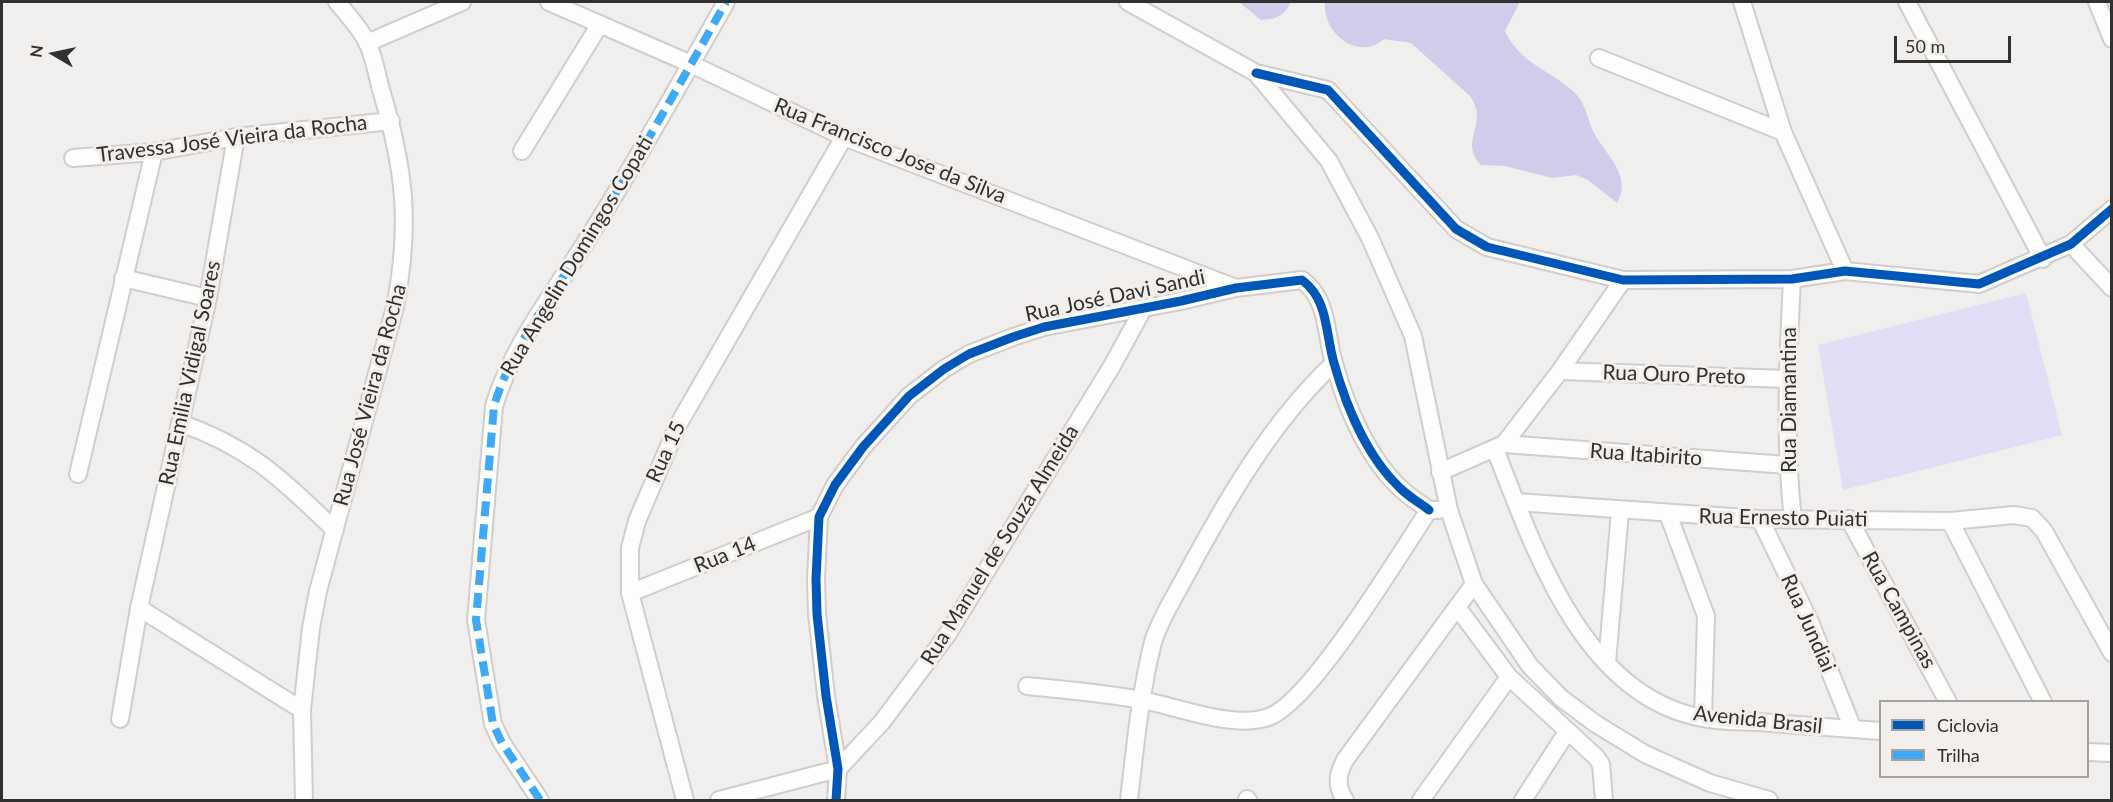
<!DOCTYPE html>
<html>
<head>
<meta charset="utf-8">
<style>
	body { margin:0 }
	#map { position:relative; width:2113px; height:802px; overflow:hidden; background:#f1efee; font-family:Lato,sans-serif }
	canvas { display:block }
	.frame { position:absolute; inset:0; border:3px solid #323130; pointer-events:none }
	.legend { position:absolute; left:1879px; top:700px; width:210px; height:78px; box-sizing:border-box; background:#f2efed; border:2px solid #a5a3a1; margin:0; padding:8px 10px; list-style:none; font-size:18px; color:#323130 }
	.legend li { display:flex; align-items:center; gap:12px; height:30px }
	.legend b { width:30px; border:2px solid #a5a3a1 }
	.north { position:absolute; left:24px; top:24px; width:60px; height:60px; -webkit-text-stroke:4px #f2efed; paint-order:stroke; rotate:279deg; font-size:16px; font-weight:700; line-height:24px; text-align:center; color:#323130 }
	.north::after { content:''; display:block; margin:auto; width:21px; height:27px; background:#323130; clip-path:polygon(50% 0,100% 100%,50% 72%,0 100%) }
	.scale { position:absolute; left:1894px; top:36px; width:117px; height:27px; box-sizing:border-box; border:3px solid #323130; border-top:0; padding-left:8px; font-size:18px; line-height:21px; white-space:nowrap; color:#323130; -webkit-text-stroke:4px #f2efed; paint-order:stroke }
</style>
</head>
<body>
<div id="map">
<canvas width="2113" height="802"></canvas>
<div class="frame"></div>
<ul class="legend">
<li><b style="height:8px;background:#0057b8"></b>Ciclovia</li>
<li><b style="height:8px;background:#3fa9f5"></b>Trilha</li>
</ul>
<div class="north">N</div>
<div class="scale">50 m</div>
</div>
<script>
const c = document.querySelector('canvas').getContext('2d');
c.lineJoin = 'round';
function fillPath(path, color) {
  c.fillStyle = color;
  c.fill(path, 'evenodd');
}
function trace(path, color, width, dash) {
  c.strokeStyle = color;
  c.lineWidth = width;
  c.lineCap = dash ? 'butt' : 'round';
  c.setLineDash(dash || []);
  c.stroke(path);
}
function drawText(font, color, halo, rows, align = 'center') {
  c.font = font + ' Lato,sans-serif';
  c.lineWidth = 6;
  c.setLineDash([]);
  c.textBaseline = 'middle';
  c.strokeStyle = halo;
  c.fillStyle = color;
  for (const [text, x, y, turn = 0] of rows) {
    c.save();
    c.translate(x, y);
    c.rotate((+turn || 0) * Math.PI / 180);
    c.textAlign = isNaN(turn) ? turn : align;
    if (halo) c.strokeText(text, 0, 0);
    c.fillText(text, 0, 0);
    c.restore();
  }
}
fillPath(new Path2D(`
	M 2026,293 L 2062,435 L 1843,490 L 1818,345 Z`), '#e2dcf4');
fillPath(new Path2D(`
	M 1239,2 L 1291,2 C 1284,16 1277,19 1261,20 Z
	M 1325,2 L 1520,2 L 1505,31 C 1521,66 1553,70 1577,95 C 1586,106 1588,120 1594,133 C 1606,155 1633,177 1617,203 L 1588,180 L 1576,175 L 1552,178 L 1505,166 L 1481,165 C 1458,140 1490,125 1470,96 L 1411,43 L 1384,39 C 1358,62 1322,33 1325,2 Z`), '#d2cbe9');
const minor = new Path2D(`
	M 549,2 L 691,64 L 844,137 L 1236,288
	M 1128,2 L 1256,73 L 1329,161 L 1370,238 L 1413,336 L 1449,510 L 1474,584 L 1530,666 L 1561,698 L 1596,724 L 1645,754 L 1710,783 L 1769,800
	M 1742,2 L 1783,132 L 1845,271
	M 1907,2 L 2043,259
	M 2097,2 L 2112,39
	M 367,43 L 462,2
	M 1599,58 L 1783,132
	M 1256,73 L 1328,90 L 1456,229 L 1487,247 L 1623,280 L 1792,279 L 1845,271 L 1979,284 L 2071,244 L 2112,209
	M 236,137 L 208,298 L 139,608 L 302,710
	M 522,151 L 600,24
	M 73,158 L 154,152 L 236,137 L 391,121
	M 2071,244 L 2112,288
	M 123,278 L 208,298
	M 1792,279 C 1788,360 1784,439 1793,520
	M 1560,371 L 1787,379
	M 180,423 C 252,448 282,480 335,530
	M 1504,444 L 1787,465
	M 1495,449 C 1534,548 1583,697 1703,718 C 1720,722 1740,721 1758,722 C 1799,725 1840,728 1880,731
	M 1440,472 L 1504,444 L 1560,371 L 1623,280
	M 78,474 L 154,152
	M 1516,502 L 1760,519 L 1950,521 L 2014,515 L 2032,518 L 2044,531 L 2112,653
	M 1668,514 L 1706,616 L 1703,718
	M 1760,519 L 1810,622 L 1853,729
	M 1849,519 L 1948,702
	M 1950,521 L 2043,702
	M 630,593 L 819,517
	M 1457,607 L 1509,677 L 1596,757 L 1601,764 L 1604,800
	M 1607,663 L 1620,511
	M 1027,686 C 1065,690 1103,693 1141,700 C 1177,706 1236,731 1271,716 C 1314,697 1399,555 1429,510 L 1439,510
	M 120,719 L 139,608
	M 2088,752 L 2112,753
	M 838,769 L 882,722 L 947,635 L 1112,366 L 1143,309
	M 1247,799 L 1248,800
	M 304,800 L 302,710 L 311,628 L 318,591 L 395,307 C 411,226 405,169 381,90 C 377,75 374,56 367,42 C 359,27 347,14 337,2
	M 540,800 L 502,743 L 493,724 L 476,620 L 494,406 C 513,343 556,291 590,235 C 638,159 682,80 726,2
	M 685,800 L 630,593 L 630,548 L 637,521 L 678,425 L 844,137
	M 719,800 L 838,769
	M 836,800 L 838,769 L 826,696 L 817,614 L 816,579 L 819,517 L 835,485 L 863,447 L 909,396 L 944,369 L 969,354 L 1013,337 L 1044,327 L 1181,301 L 1236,288 L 1302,280 C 1329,300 1325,333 1334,363 C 1346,406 1367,457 1400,488 C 1409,497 1420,503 1429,510
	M 1129,800 C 1135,748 1140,694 1153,642 C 1160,619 1174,598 1185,577 C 1226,501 1271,422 1334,363
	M 1345,800 C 1336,786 1337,775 1345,760 L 1474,584
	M 1421,800 L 1509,677
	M 1523,800 L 1567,732`);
trace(minor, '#cfcdcd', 20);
trace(minor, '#fdfdfc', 16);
trace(new Path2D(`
	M 540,800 L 502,743 L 493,724 L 476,620 L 494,406 C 513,343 556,291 590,235 C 638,159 682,80 726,2`), '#3fa9f5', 8, [15, 8]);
trace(new Path2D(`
	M 1256,73 L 1328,90 L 1456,229 L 1487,247 L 1623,280 L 1792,279 L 1845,271 L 1979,284 L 2071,244 L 2112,209
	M 836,800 L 838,769 L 826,696 L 817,614 L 816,579 L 819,517 L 835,485 L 863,447 L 909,396 L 944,369 L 969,354 L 1013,337 L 1044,327 L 1181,301 L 1236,288 L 1302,280 C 1329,300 1325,333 1334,363 C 1346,406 1367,457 1400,488 C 1409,497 1420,503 1429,510`), '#0057b8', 9);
drawText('21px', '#323130', '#f2efed', [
	["Travessa José Vieira da Rocha",232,139,-7],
	["Rua Francisco Jose da Silva",890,151,22],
	["Rua Angelin Domingos Copati",577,256,-59],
	["Rua José Davi Sandi",1115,296,-12],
	["Rua Emilia Vidigal Soares",190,373,-78],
	["Rua Ouro Preto",1674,375,2],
	["Rua José Vieira da Rocha",370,395,-75],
	["Rua Diamantina",1789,400,-90],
	["Rua 15",666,452,-65],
	["Rua Itabirito",1646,455,4],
	["Rua Ernesto Puiati",1783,518,1],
	["Rua Manuel de Souza Almeida",1000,545,-58],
	["Rua 14",725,555,-22],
	["Rua Campinas",1899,610,61],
	["Rua Jundiai",1808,623,66],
	["Avenida Brasil",1758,720,6]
]);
</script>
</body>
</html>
